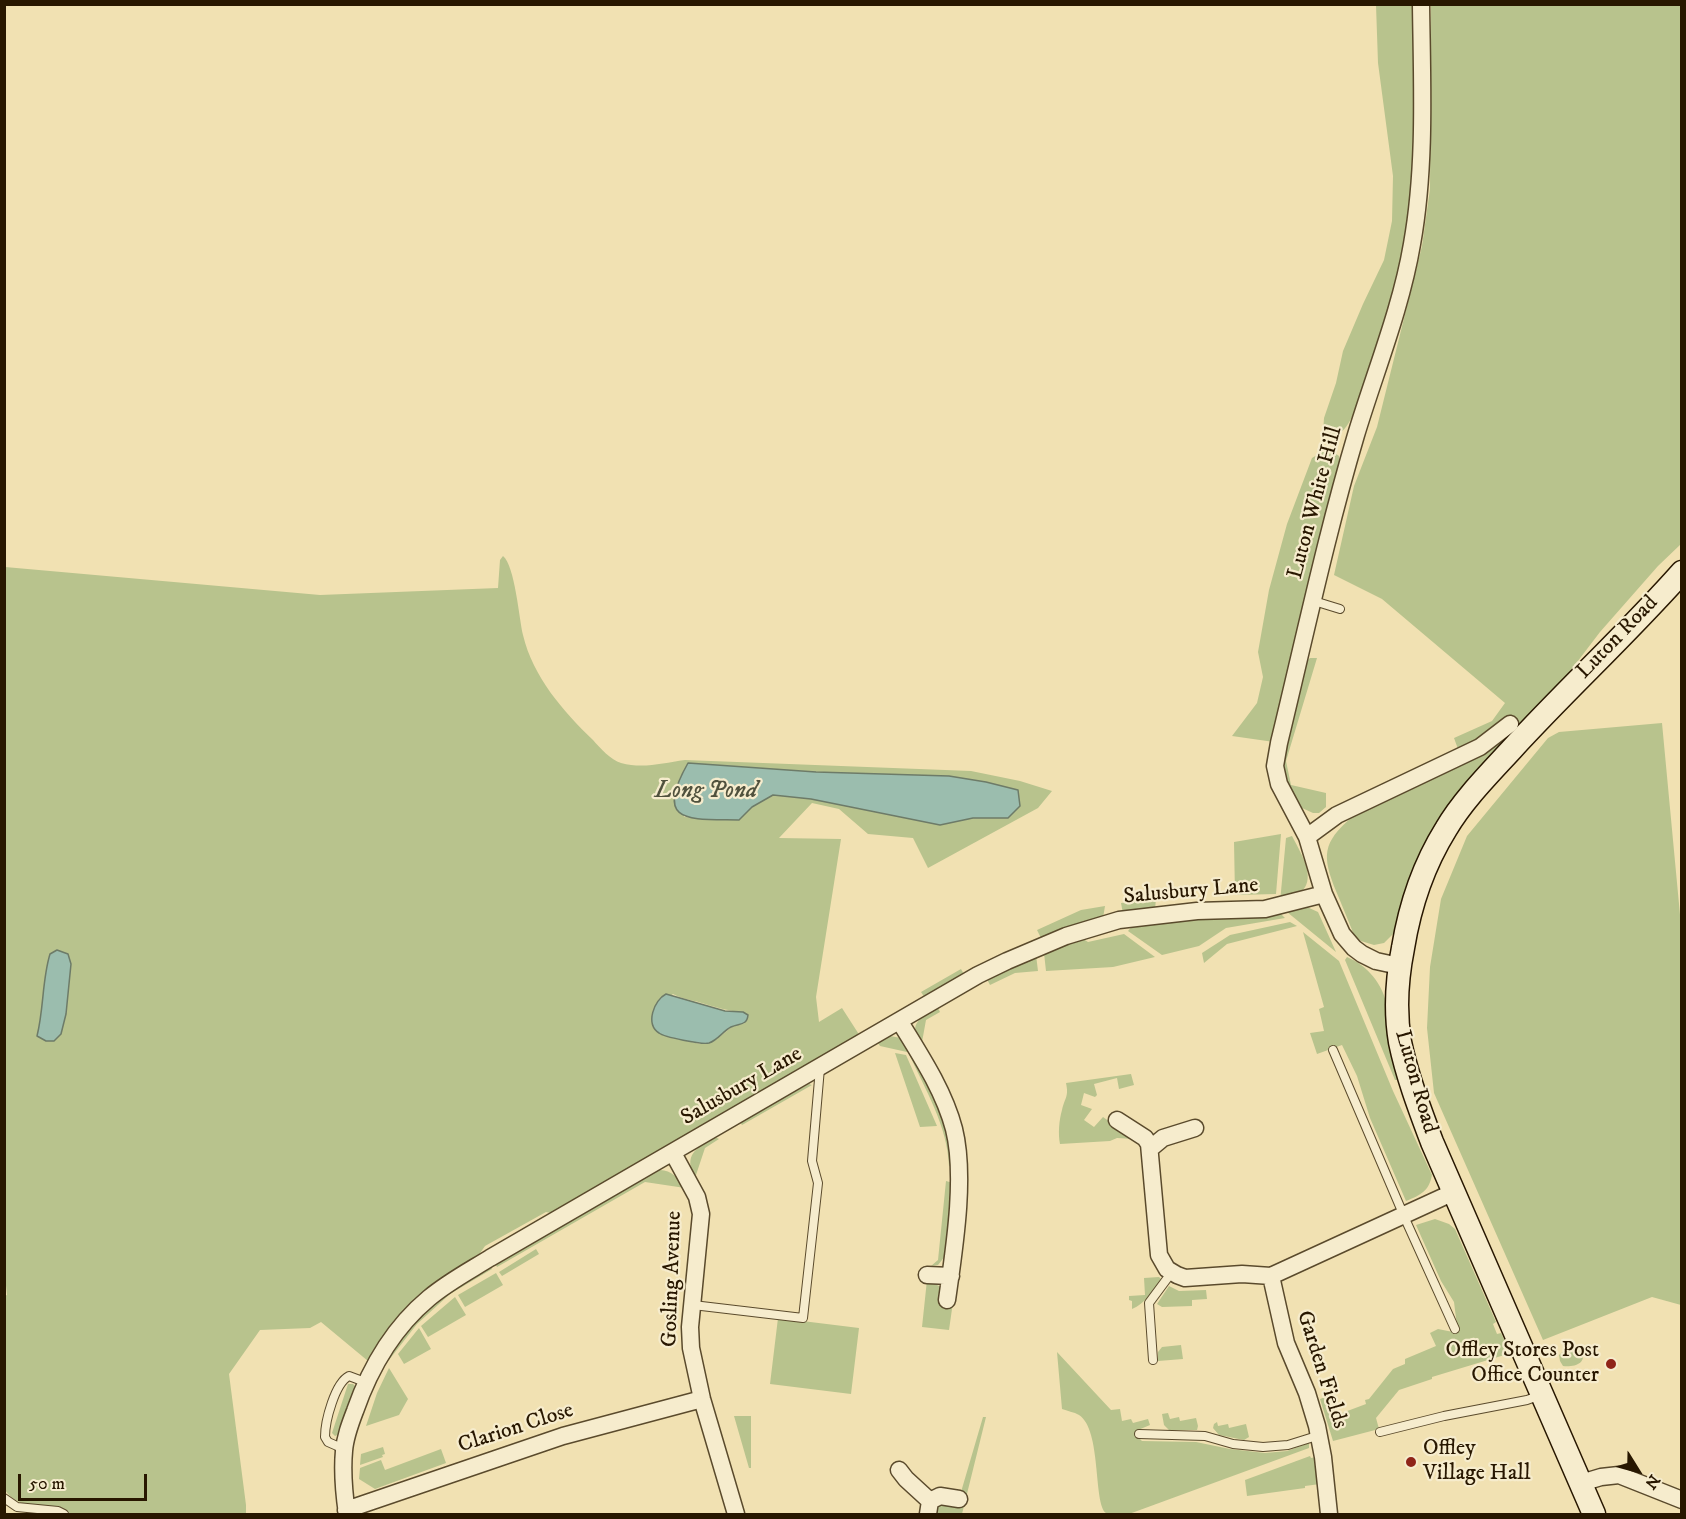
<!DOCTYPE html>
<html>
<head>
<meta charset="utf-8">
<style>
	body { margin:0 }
	#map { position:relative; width:1686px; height:1519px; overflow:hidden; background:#f1e1b2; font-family:"IM FELL DW Pica",serif }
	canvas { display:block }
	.frame { position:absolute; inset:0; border:6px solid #281700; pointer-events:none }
	.north { position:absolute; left:1608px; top:1441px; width:60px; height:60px; -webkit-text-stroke:4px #f6eccd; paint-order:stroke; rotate:127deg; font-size:16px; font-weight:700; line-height:24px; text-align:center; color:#281700 }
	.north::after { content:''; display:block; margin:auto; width:21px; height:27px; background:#281700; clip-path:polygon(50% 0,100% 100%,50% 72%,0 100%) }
	.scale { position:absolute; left:18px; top:1474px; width:129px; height:27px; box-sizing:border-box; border:3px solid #281700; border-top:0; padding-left:8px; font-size:18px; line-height:21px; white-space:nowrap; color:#281700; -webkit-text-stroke:4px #f6eccd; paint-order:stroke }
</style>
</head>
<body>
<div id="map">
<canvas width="1686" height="1519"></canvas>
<div class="frame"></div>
<div class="north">N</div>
<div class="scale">50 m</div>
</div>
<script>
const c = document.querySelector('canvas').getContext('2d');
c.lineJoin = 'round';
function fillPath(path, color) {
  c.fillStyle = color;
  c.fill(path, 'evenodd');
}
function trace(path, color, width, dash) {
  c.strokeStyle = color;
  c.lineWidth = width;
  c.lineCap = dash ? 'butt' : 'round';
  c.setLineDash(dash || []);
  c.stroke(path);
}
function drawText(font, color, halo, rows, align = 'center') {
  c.font = font + ' "IM FELL DW Pica",serif';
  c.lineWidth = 4.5;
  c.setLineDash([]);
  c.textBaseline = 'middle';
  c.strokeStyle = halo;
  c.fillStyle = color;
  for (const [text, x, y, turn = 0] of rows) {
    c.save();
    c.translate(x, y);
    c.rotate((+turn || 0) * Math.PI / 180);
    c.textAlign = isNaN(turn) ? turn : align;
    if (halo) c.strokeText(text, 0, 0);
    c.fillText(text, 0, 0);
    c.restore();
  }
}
fillPath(new Path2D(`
	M 1376,5 L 1414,5 C 1413,83 1417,163 1405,241 C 1397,289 1379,335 1364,381 C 1359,398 1348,448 1323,433 L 1324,418 L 1336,383 L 1343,351 L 1363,304 L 1384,260 L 1392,221 L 1393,176 L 1378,63 Z
	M 1431,5 L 1681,5 L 1681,544 L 1658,566 L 1600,632 L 1568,674 L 1440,819 L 1420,853 L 1407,887 L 1395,932 L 1384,943 L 1374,945 L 1361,941 L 1354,935 C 1348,920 1342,905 1336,891 C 1322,856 1322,843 1352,817 L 1481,755 L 1466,746 L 1458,749 L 1454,738 L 1492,721 L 1505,703 L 1382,599 L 1334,575 L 1354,486 L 1377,427 L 1422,246 L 1430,189 Z
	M 1322,452 L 1333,452 L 1339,456 L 1339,483 L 1274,742 L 1232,736 L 1257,703 L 1263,677 L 1258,652 L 1269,590 L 1287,524 L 1312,458 Z
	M 503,556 C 515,566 519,618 523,635 C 533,677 563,711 593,740 C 600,748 611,760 621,763 C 643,769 663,763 685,760 L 971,771 L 1020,781 L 1052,791 L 1038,808 L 928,868 L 913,838 L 868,834 L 839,809 L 812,803 L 779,838 L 841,839 L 816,997 L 819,1022 L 842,1008 L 860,1036 L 556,1214 L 546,1212 L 485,1246 L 476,1259 L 368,1361 L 321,1322 L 310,1328 L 260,1330 L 229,1374 L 246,1505 L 246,1514 L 71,1514 C 52,1499 20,1514 5,1490 L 4,1296 L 7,1295 L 4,1267 L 5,567 L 320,595 L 498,588 L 500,560 ZM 688,763 L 816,772 L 949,776 L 986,782 L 1018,790 L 1008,818 L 973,818 L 940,825 L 811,799 L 773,795 L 752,807 L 739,820 L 684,817 L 679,780 ZM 673,994 C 684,1000 694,1000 705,1004 C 718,1008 729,1011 743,1012 L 745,1023 L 733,1026 L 717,1039 L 700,1044 L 669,1037 L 655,1029 L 652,1020 L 653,1010 Z
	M 1310,658 L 1317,658 L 1286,761 L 1291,785 L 1326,793 L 1326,807 L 1319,813 L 1313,813 L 1302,808 L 1285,786 L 1281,762 L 1306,662 Z
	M 1662,723 L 1682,936 L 1681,1305 L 1652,1297 L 1543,1340 L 1434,1093 L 1427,1028 L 1430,967 L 1441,899 L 1467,836 L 1548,738 L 1559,732 Z
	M 1281,834 L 1276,894 L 1235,895 L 1234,842 Z
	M 1292,836 C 1299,850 1317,877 1302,891 C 1297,896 1286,899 1280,902 L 1286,838 Z
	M 1156,899 L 1155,909 L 1123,914 L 1121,903 Z
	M 1105,906 L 1103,918 L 1041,938 L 1037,930 L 1081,910 Z
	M 1307,907 L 1318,912 L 1336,952 L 1287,912 L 1295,908 Z
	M 1280,913 L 1285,918 L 1226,928 L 1199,946 L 1162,955 L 1128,931 L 1133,925 Z
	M 1290,922 L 1297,926 L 1227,944 L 1204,963 L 1202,953 L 1230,935 Z
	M 1303,932 L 1339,961 L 1393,1091 L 1432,1175 C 1429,1191 1421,1195 1406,1201 L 1370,1118 L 1357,1076 L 1342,1045 L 1317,1054 L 1310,1033 L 1324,1031 L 1319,1009 L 1324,1007 Z
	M 1124,934 L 1155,957 L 1113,967 L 1046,971 L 1044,953 L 1082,938 L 1088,942 Z
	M 1036,955 L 1038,971 L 1015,973 L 990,985 L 987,979 Z
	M 1347,957 C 1367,965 1383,984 1387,1006 C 1388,1012 1386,1019 1386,1025 C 1388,1044 1395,1062 1399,1080 L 1395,1080 L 1345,960 Z
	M 961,969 L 965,976 L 925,998 L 921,992 Z
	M 938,1008 L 940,1012 L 926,1020 L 922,1042 L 919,1043 C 909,1021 920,1019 938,1008 Z
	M 890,1036 L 901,1038 L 910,1050 L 907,1052 L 880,1046 L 878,1043 Z
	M 912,1052 L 944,1116 L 954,1168 L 949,1166 C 948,1127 925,1089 909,1054 Z
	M 895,1053 L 906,1055 L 937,1126 L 920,1127 Z
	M 1131,1074 L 1134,1085 L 1119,1089 L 1117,1078 L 1094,1084 L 1097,1095 L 1095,1097 L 1084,1093 L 1081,1105 L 1092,1109 L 1084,1120 L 1094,1127 L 1103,1117 L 1134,1139 L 1117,1138 L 1110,1141 L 1060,1144 C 1058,1134 1059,1120 1062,1110 C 1065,1097 1069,1097 1066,1083 Z
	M 809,1084 L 812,1085 L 742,1125 L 740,1122 Z
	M 715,1137 L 719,1139 L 705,1148 L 695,1178 C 683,1155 696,1148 715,1137 Z
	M 658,1170 C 671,1169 678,1178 685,1188 L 645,1182 L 497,1267 L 495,1263 Z
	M 946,1181 L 953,1183 L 946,1255 L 938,1265 L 931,1266 L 938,1260 Z
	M 1435,1219 L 1449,1224 L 1455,1229 L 1496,1322 L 1493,1324 L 1497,1334 L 1501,1333 L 1511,1353 L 1432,1377 L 1432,1379 L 1399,1390 L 1376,1418 L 1379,1429 L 1333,1441 L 1320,1399 L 1331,1395 L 1336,1409 L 1342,1413 L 1366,1404 L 1365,1400 L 1369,1399 L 1393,1369 L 1405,1364 L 1405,1359 L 1436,1346 L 1430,1333 L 1438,1329 L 1453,1332 L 1457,1326 L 1454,1302 L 1441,1281 L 1416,1225 Z
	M 536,1249 L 539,1254 L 502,1276 L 499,1272 Z
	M 491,1266 L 492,1269 L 450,1294 L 417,1324 L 389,1360 L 387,1359 L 416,1321 L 448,1291 Z
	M 496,1273 L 503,1285 L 465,1307 L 458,1295 Z
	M 1159,1277 L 1161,1279 C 1153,1290 1145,1304 1132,1309 L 1132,1301 L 1129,1300 L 1129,1296 L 1145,1295 L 1144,1278 Z
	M 927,1280 L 941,1287 L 953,1302 L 949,1330 L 922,1327 Z
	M 1169,1286 L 1179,1291 L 1206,1290 L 1207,1299 L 1192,1300 L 1192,1306 L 1162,1307 L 1157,1304 Z
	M 455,1297 L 466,1315 L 428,1337 L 421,1326 Z
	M 778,1318 L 859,1328 L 851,1394 L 770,1384 Z
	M 419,1328 L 431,1349 L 404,1364 L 398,1354 Z
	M 1181,1345 L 1183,1359 L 1158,1361 L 1158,1352 L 1162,1347 Z
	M 1576,1347 L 1582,1350 C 1587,1364 1575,1367 1563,1366 L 1560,1361 L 1559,1355 L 1566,1349 Z
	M 1057,1352 L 1111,1410 L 1120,1409 L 1122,1421 L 1131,1419 L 1133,1423 L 1148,1419 L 1150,1425 L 1138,1430 L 1137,1436 L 1142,1441 L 1196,1442 L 1230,1449 L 1265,1453 L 1287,1451 L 1309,1443 L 1309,1448 L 1129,1514 C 1122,1514 1111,1516 1106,1513 C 1093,1503 1102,1430 1079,1415 C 1074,1412 1067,1411 1062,1409 Z
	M 389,1368 L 408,1399 L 399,1415 L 366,1426 L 377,1393 Z
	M 348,1384 L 353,1384 L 356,1387 L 340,1434 L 335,1436 L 332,1433 Z
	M 1168,1413 L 1170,1419 L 1179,1417 L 1180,1421 L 1196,1418 L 1198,1426 L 1197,1430 L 1169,1430 L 1164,1425 L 1162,1414 Z
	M 734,1416 L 751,1416 L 751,1468 L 749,1468 Z
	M 983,1417 L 986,1417 L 962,1514 L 933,1514 L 938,1507 L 961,1492 Z
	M 1217,1422 L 1218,1426 L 1228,1424 L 1229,1428 L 1246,1424 L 1249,1437 L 1244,1440 L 1219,1435 L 1213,1428 L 1214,1424 Z
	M 383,1447 L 385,1454 L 382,1455 L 383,1457 L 360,1465 L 361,1454 Z
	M 441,1449 L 446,1463 L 375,1489 L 359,1479 L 360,1468 L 381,1460 L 385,1470 Z
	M 1310,1456 L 1311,1458 L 1316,1457 L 1320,1484 L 1305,1486 L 1305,1488 L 1247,1496 L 1245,1480 Z`), '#b8c38d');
const water = new Path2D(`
	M 688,763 L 816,772 L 949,776 L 986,782 L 1018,790 L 1020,806 L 1008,818 L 973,818 L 940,825 L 811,799 L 773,795 L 752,807 L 739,820 C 690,819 653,825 688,763 Z
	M 57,950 L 68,954 L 71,964 L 66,1014 L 61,1034 L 54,1041 L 46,1041 L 37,1036 C 44,1008 42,980 50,954 Z
	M 666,994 L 725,1011 L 743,1012 L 748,1015 C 747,1026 739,1023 731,1027 C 723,1031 718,1040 709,1043 C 702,1045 664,1037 659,1033 C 645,1024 654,1000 666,994 Z`);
fillPath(water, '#9bbdae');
trace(water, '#6d7b68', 1.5);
const lane = new Path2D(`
	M 1314,601 L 1340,609
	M 1333,1050 L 1407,1223 L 1455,1329
	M 693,1305 L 803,1318 L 818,1183 L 812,1161 L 820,1068
	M 1153,1360 L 1149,1303 L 1172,1272
	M 1380,1432 L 1444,1416 L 1527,1400 L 1541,1395
	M 1139,1434 L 1205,1436 L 1233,1444 L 1263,1447 L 1288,1445 L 1320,1435
	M 344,1449 L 328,1442 L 325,1437 C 325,1421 335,1383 349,1376 L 365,1382
	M 4,1498 L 17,1507 L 58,1511 L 64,1514`);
const street = new Path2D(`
	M 1307,837 L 1337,815 L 1480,747 L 1510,724
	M 1399,966 L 1376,961 L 1362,954 L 1354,948 L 1342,934 L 1324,894 L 1307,837 L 1279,784 L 1275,766 L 1279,743 C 1304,640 1326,536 1356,435 C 1375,372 1401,309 1412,244 C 1426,166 1422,84 1421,4
	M 900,1022 C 921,1056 944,1091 954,1129 C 966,1177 954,1250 947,1300
	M 1117,1120 L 1145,1138 L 1149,1144 L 1159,1255 L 1167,1269 L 1177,1275 L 1185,1278 L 1242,1274 L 1271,1276 L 1454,1192
	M 1151,1148 L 1163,1138 L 1195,1128
	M 673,1153 L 697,1197 L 701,1214 L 690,1327 L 691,1348 L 702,1399 L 736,1514
	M 927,1275 L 951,1276
	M 1271,1276 L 1286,1343 L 1307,1393 L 1317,1426 L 1323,1457 L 1329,1514
	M 899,1470 L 906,1479 L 930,1501 L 928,1514
	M 1581,1483 L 1601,1477 L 1619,1475 L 1682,1500
	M 930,1501 L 940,1496 L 959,1499
	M 346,1510 L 563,1436 L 702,1399
	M 347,1514 C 344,1493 342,1472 344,1451 C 345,1437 350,1424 355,1411 C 370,1368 393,1328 429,1298 C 448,1282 469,1271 490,1258 L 978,975 L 1007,961 L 1066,936 L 1119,920 L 1197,911 L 1265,909 L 1324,894`);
const secondary = new Path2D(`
	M 1594,1514 L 1432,1142 C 1420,1110 1407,1076 1400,1042 C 1395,1012 1397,978 1403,948 C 1410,905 1423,866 1446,829 C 1463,800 1489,774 1512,749 C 1567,689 1628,633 1682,572`);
trace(lane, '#5a4a2c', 10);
trace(street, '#5a4a2c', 19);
trace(secondary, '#281700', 25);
trace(lane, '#f6eccd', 8);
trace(street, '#f6eccd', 16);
trace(secondary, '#f6eccd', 22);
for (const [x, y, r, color] of [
	[1611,1364,6,"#8f2418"],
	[1411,1462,6,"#8f2418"]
]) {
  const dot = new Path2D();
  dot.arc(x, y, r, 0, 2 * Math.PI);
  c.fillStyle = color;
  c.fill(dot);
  trace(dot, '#f6eccd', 2);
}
drawText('22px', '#281700', '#f6eccd', [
	["Luton White Hill",1316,503,-75],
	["Luton Road",1618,638,-46],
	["Salusbury Lane",1191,892,-5],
	["Luton Road",1415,1082,74],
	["Salusbury Lane",742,1087,-30],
	["Gosling Avenue",673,1279,-88],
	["Garden Fields",1321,1370,72],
	["Clarion Close",516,1429,-18]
]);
drawText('22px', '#281700', '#f6eccd', [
	["Offley Stores Post",1599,1351],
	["Office Counter",1599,1376],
	["Offley",1423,1449,"left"],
	["Village Hall",1423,1474,"left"]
], 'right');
drawText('italic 24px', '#50513d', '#f6eccd', [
	["Long Pond",706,792]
]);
</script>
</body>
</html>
